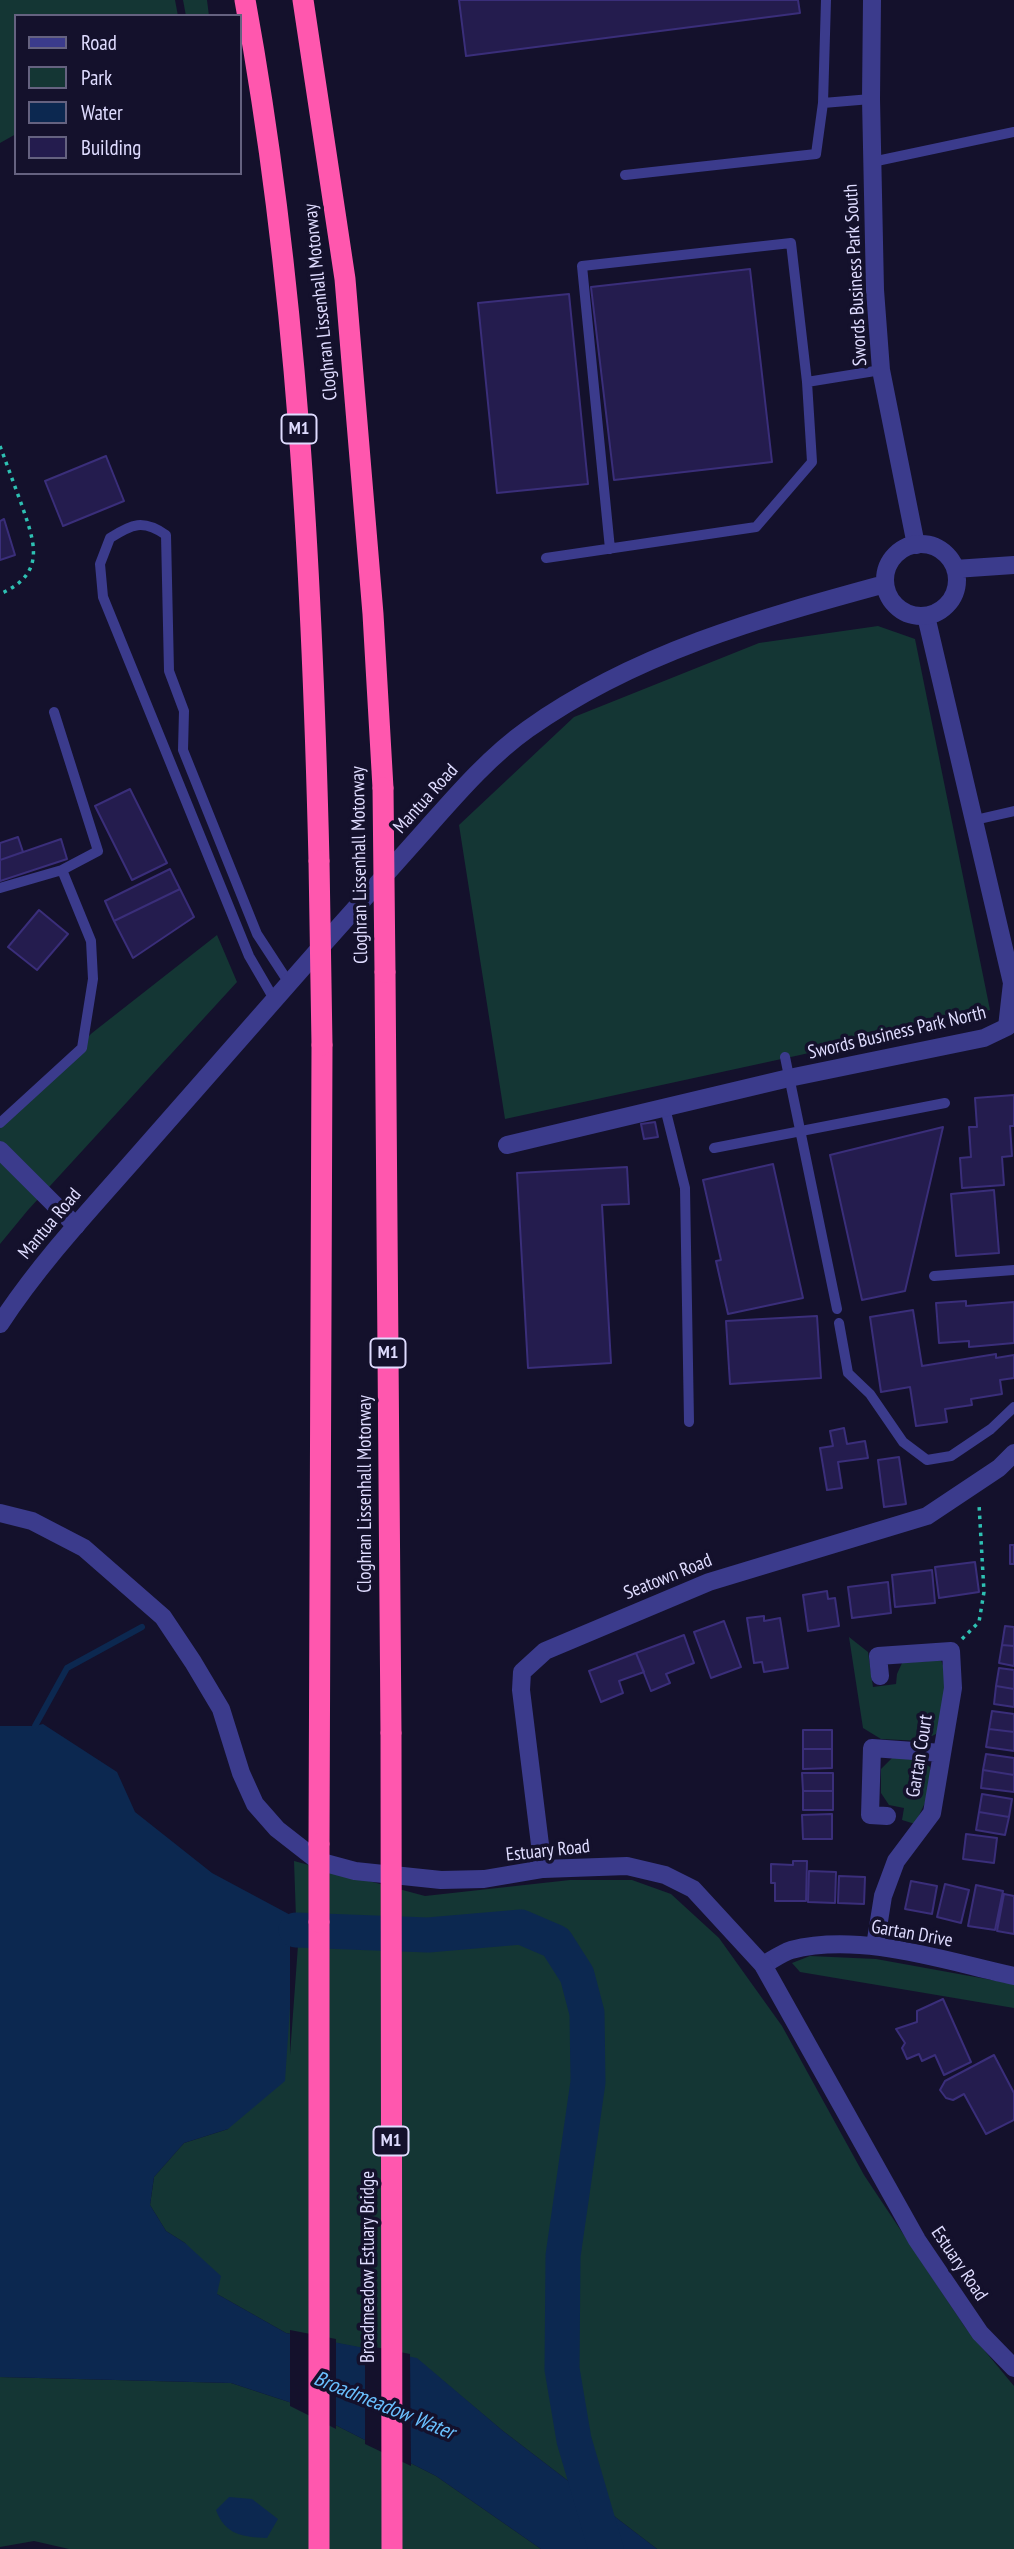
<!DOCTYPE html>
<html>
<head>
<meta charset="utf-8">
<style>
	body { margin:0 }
	#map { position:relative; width:1014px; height:2549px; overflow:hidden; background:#14112c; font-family:"PT Sans Narrow",sans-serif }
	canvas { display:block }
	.legend { position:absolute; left:14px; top:14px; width:228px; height:161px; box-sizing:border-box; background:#14112c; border:2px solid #656280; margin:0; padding:9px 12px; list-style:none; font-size:21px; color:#dfdcff }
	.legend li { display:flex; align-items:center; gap:14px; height:35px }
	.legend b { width:35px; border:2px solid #656280 }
</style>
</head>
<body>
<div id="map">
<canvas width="1014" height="2549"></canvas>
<ul class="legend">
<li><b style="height:9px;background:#3b3b8c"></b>Road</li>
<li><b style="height:19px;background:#143634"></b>Park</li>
<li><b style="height:19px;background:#0c2850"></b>Water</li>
<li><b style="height:19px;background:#241c4e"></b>Building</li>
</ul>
</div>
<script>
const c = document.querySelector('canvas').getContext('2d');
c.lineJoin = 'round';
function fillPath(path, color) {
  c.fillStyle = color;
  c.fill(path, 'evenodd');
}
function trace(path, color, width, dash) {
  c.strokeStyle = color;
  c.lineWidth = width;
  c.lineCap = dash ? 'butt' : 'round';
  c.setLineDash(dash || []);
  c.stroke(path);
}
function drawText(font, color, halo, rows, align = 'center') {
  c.font = font + ' "PT Sans Narrow",sans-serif';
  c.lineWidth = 7;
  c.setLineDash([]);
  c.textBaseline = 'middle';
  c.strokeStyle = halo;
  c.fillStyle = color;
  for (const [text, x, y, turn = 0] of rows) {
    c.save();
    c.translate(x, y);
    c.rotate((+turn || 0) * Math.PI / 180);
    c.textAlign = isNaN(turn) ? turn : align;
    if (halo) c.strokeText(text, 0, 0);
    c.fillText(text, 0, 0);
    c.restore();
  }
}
fillPath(new Path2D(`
	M 0,0 L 175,0 L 178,16 L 16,16 L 16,134 L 0,143 Z
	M 183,0 L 207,0 L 209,16 L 186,16 Z
	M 878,626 L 915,639 L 990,1010 L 800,1055 L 505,1119 L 459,825 L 574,717 L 759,643 Z
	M 217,935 L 237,982 L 28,1210 L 0,1244 L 0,1124 L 92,1033 Z
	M 849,1637 L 868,1652 L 873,1687 L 896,1684 L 897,1674 L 902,1663 L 941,1660 L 945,1671 L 943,1721 L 936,1734 L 922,1741 L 881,1739 L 863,1728 Z
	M 892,1758 C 907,1758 918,1757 930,1767 L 931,1790 L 915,1824 L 902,1820 L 904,1808 L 889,1805 L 881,1793 L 881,1769 Z
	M 294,1861 L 425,1896 L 570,1880 L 632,1880 L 671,1894 L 719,1938 L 782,2026 L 864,2175 L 965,2327 L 1014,2386 L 1014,2549 L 657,2549 L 503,2431 L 417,2359 L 286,2333 L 217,2294 L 185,2243 L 166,2231 L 150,2205 L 154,2177 L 184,2143 L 228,2129 L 296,1918 Z
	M 810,1956 L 876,1959 L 1014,1984 L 1014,2008 L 800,1972 L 792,1963 Z
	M 0,2377 L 231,2383 L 292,2403 L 436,2476 L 541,2549 L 69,2549 L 34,2541 L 0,2547 Z`), '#143634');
fillPath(new Path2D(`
	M 43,1724 L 117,1772 L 135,1812 L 212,1873 L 296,1918 L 285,2081 L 228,2129 L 184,2143 L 154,2177 L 150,2205 L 166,2231 L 185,2243 L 221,2276 L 217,2294 L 286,2333 L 417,2358 L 503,2431 L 657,2549 L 541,2549 L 436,2476 L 292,2403 L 231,2383 L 0,2377 L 0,1726 L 35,1726 Z
	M 229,2497 L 252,2499 L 278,2519 L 267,2538 C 243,2537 225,2535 216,2510 Z`), '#0c2850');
fillPath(new Path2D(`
	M 290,1910 L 300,1918 L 290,2055 Z
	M 290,2330 L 336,2339 L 336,2429 L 290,2406 Z
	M 365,2345 L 410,2354 L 411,2466 L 365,2444 Z`), '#14112c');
trace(new Path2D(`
	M 35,1726 L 67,1668 L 142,1627`), '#0c2850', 6);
trace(new Path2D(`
	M 296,1930 L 428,1935 L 521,1927 L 556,1942 L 577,1975 L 587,2013 L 588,2082 L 563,2256 L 562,2369 L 574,2440 L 606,2549`), '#0c2850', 35);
const building = new Path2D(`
	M 459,0 L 798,0 L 800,13 L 466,56 Z
	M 750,269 L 772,462 L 614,480 L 591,287 Z
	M 569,294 L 588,484 L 497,493 L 478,303 Z
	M 106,456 L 124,501 L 63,526 L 45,481 Z
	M 4,519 L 15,555 L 0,560 L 0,521 Z
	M 130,789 L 167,863 L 132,880 L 95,806 Z
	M 18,837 L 23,852 L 0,860 L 0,843 Z
	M 61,839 L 67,859 L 0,881 L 0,860 Z
	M 170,869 L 180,889 L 114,921 L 105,901 Z
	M 180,889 L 194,917 L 133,958 L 114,921 Z
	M 39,910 L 68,934 L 37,970 L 8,947 Z
	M 1014,1095 L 1014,1126 L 1010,1126 L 1012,1156 L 1002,1157 L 1004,1185 L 962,1188 L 960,1158 L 971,1157 L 969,1127 L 977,1127 L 975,1098 Z
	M 655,1122 L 658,1137 L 644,1139 L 641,1124 Z
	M 943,1127 L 905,1291 L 862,1300 L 830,1155 Z
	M 773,1164 L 803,1298 L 728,1314 L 716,1261 L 721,1260 L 703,1180 Z
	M 627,1167 L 629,1204 L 602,1205 L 611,1363 L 528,1368 L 517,1173 Z
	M 994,1190 L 999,1253 L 956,1256 L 951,1194 Z
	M 966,1301 L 966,1306 L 1014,1302 L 1014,1343 L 969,1347 L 969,1341 L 939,1343 L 936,1303 Z
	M 913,1310 L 922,1366 L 996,1354 L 996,1358 L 1014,1355 L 1014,1378 L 1000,1380 L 1002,1394 L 971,1399 L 972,1405 L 945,1409 L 947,1422 L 916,1426 L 910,1387 L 881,1392 L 870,1317 Z
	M 817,1316 L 821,1378 L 730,1384 L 726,1321 Z
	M 844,1428 L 847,1444 L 865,1441 L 868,1458 L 838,1462 L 842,1488 L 827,1490 L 820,1448 L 833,1446 L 830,1431 Z
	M 899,1457 L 906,1504 L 884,1507 L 878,1460 Z
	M 1010,1545 L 1014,1545 L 1014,1564 L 1010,1564 Z
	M 975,1562 L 979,1592 L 939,1598 L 935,1567 Z
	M 932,1570 L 935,1603 L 895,1607 L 892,1575 Z
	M 888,1582 L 891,1613 L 852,1618 L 848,1587 Z
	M 827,1591 L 828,1599 L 835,1598 L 839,1626 L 808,1631 L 803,1595 Z
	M 764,1616 L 764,1621 L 780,1618 L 788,1668 L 764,1672 L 762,1662 L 754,1663 L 747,1618 Z
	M 724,1621 L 741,1667 L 711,1678 L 694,1632 Z
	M 1005,1626 L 1014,1627 L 1014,1646 L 1002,1645 Z
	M 684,1635 L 694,1663 L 666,1674 L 670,1683 L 651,1691 L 636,1653 Z
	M 1002,1645 L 1014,1646 L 1014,1666 L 999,1663 Z
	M 636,1653 L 644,1672 L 619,1681 L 623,1693 L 601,1702 L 589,1671 Z
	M 999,1668 L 1014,1670 L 1014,1689 L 996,1686 Z
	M 996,1686 L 1014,1689 L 1014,1707 L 994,1704 Z
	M 992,1711 L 1014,1714 L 1014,1732 L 989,1729 Z
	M 989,1729 L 1014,1732 L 1014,1751 L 986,1747 Z
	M 803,1730 L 832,1730 L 832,1749 L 803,1749 Z
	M 803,1749 L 832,1749 L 832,1768 L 803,1769 Z
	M 986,1754 L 1014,1758 L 1014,1775 L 983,1770 Z
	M 983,1770 L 1014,1775 L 1014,1792 L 981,1788 Z
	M 802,1773 L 833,1773 L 833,1791 L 803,1791 Z
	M 803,1791 L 833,1791 L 833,1810 L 803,1810 Z
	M 982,1794 L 1012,1799 L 1009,1817 L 979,1812 Z
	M 979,1812 L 1009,1817 L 1005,1835 L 976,1830 Z
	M 832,1814 L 832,1839 L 803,1839 L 802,1815 Z
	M 966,1834 L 997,1838 L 994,1863 L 963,1859 Z
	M 793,1861 L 807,1861 L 806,1901 L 775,1901 L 775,1883 L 771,1883 L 771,1864 L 793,1865 Z
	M 809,1871 L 836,1872 L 835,1903 L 808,1902 Z
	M 839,1876 L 865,1877 L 864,1904 L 838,1903 Z
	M 911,1881 L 937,1886 L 932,1914 L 905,1909 Z
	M 945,1884 L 969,1890 L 961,1923 L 937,1917 Z
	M 976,1885 L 1003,1891 L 995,1930 L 968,1926 Z
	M 1004,1894 L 1014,1896 L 1014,1934 L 997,1931 Z
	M 943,1999 L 971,2062 L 944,2075 L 935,2055 L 922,2061 L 919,2054 L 907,2059 L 902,2048 L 905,2043 L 896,2029 L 917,2022 L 917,2011 Z
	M 994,2055 L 1014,2093 L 1014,2120 L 986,2134 L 964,2094 L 953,2100 L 946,2098 L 940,2090 L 945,2081 Z`);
fillPath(building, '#241c4e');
trace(building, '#3a2e7a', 2);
trace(new Path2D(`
	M 0,446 C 7,465 14,484 21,503 C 34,541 48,573 0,594
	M 962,1639 L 979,1622 L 984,1592 L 979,1504`), '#2ec1b3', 3.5, [3.5, 5]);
trace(new Path2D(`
	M 823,103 L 871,99
	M 872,162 L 1014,132
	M 625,175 L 816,154 L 823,103 L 826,0
	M 807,382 L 881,370
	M 546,558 L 756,527 L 812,462 L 807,382 L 791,243 L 582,266 L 610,549
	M 54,712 L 98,851 L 62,870
	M 975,820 L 1014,811
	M 0,888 L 62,870 L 91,941 L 93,979 L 82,1048 L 0,1123
	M 274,999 L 249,956 L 103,597 L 100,564 L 110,538 C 132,524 143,519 166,535 L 169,671 L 184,711 L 183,750 L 257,934 L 289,983
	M 785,1057 L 837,1309
	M 665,1108 L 685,1188 L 689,1422
	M 714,1148 L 945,1103
	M 934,1276 L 1014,1270
	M 839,1323 L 848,1373 L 870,1394 L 903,1442 L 927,1460 L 951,1456 L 991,1429 L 1014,1407`), '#3b3b8c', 10);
trace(new Path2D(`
	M 872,0 L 871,99 L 875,290 L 881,370 L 916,545
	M 507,1145 L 789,1078 L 984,1038 L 1007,1027 L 1012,983 L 926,616
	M 0,1150 L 76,1226
	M 887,1816 L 870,1815 L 872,1748 L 942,1753
	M 543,1869 L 521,1690 L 522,1672 L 545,1651 L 709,1582 L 927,1516 L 999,1468 L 1014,1453
	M 875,1946 L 883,1896 L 896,1861 L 932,1813 L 953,1688 L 951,1651 L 878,1656 L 880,1676
	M 763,1965 C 772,1960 782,1953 791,1950 C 861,1932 945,1961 1014,1976`), '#3b3b8c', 18);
trace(new Path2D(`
	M885 580a36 36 0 1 1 72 0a36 36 0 1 1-72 0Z
	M 955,569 L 1014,565
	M 0,1324 C 38,1266 85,1215 131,1163 C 194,1091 257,1019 320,948 C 356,908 391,868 427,828 C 458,793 490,756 528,729 C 635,653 760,618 885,584
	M 0,1513 L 32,1521 L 84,1548 L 163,1617 L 193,1662 L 221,1709 L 241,1773 L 255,1804 L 277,1829 L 318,1861 L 355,1871 L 441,1880 L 484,1879 L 543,1869 L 627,1866 L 665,1875 L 693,1889 L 763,1965 L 917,2240 L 980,2333 L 1014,2368`), '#3b3b8c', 18);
trace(new Path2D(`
	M 245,0 C 297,284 312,572 319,861
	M 303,0 L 345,279 L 373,614 L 383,788
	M 385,972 L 391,1733
	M 319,1844 L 322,1045
	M 319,2549 L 319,1922`), '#ff57ae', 21);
trace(new Path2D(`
	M 383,788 L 385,972
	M 319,861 L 322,1045
	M 391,1733 L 392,2549
	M 319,1922 L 319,1844`), '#ff57ae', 21);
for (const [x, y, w] of [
	[299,429,35],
	[388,1353,35],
	[391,2141,35]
]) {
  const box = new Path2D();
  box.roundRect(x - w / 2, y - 14.5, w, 29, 5);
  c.fillStyle = '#14112c';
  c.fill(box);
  trace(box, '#dfdcff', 2);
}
drawText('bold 18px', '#dfdcff', null, [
	["M1",299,429],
	["M1",388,1353],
	["M1",391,2141]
]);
drawText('19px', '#dfdcff', '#14112c', [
	["Swords Business Park South",856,275,-93],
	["Cloghran Lissenhall Motorway",321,302,-96],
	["Mantua Road",426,799,-48],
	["Cloghran Lissenhall Motorway",360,865,-91],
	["Swords Business Park North",897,1033,-13],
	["Mantua Road",50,1224,-50],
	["Cloghran Lissenhall Motorway",366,1494,-90],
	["Seatown Road",668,1577,-22],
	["Gartan Court",920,1756,-81],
	["Estuary Road",548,1851,-6],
	["Gartan Drive",912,1934,10],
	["Estuary Road",959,2264,56],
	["Broadmeadow Estuary Bridge",369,2267,-90]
]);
drawText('italic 21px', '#6ac0ff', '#14112c', [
	["Broadmeadow Water",384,2406,22]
]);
</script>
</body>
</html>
